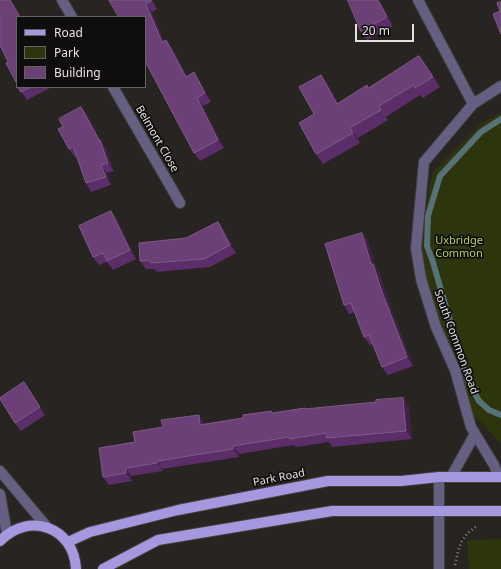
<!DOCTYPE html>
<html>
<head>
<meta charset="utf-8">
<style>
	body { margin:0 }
	#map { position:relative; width:501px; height:569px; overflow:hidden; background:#282422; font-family:"Noto Sans",sans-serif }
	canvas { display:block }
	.legend { position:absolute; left:16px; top:16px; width:130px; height:72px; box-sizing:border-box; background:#0f0d0d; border:1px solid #656262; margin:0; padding:5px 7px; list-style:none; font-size:12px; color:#e5e2e1 }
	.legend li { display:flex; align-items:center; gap:8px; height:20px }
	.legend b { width:20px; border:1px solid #656262 }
	.scale { position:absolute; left:355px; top:24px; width:59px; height:18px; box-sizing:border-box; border:2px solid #e5e2e1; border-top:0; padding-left:5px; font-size:12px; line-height:14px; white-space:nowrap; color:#e5e2e1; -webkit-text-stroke:3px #0f0d0d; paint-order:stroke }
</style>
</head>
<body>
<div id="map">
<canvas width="501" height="569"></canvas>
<ul class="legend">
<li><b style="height:5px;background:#a698de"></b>Road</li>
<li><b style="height:11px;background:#2d350d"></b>Park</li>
<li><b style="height:11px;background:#6a4076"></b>Building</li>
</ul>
<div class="scale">20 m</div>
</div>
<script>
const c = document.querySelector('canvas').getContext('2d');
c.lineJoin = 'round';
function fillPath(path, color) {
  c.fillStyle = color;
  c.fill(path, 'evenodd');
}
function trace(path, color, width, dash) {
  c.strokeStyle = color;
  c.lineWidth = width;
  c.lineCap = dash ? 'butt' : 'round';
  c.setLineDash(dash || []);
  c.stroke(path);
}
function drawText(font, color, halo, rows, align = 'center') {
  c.font = font + ' "Noto Sans",sans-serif';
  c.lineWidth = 3.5;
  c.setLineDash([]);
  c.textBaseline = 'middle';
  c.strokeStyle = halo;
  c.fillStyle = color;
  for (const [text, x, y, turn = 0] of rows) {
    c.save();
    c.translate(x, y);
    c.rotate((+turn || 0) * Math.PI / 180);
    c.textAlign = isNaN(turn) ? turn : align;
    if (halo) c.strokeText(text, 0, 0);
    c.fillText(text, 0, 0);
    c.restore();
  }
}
fillPath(new Path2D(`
	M 501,112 L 501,444 L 481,422 L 467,410 L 416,248 L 433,172 L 481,124 Z
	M 501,539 L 501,569 L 469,569 L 467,540 Z`), '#2d350d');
trace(new Path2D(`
	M 501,119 L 481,132 L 440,176 L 428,216 L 427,246 L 432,259 L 467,379 L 479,401 L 489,410 L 501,415`), '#577178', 6);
const minor = new Path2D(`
	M 62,0 L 72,17
	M 418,0 L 473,104
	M 113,87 L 180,203
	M 0,471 L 47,527
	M 439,477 L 439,569
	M 451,477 L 475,434
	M 499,477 L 494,465 L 471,427 L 455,370 L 436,327 L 421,279 L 416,248 L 424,162 L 473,104 L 501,86
	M 0,494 L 7,534`);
const major = new Path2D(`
	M 0,541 C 29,511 74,527 76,569
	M 68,542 L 90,532 L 178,510 L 328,481 L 401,481 L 439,477 L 501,477
	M 103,569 L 158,540 L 332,511 L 501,511`);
trace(minor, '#423f3d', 12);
trace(major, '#423f3d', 12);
trace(new Path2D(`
	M 455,565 C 459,547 460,537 477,526`), '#8e8a89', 2.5, [1, 3]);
trace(minor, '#655f81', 10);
trace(major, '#a698de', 10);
fillPath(new Path2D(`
	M 109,0 L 152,0 L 157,9 L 152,12 L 164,41 L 166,40 L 172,48 L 187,76 L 199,81 L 211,102 L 203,106 L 224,148 L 200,161 L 194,153 L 145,17 Z
	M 382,5 L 393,26 L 367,40 L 361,31 Z
	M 427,66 L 440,87 L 423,98 L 420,95 L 386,117 L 388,120 L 358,138 L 360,143 L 323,164 L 316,154 L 321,75 L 328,85 L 338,103 L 368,88 Z
	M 18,87 L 52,87 L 27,100 Z
	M 81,107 L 87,115 L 100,140 L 106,148 L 114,171 L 107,173 L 111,185 L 91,192 L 86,183 L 77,156 L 75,157 L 69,149 L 63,127 Z
	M 111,211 L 117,220 L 136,259 L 113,270 L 107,262 L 99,265 L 93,257 Z
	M 218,222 L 224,230 L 236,253 L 210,267 L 157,272 L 154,269 L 146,269 L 140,261 Z
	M 362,233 L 368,241 L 375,266 L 379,272 L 388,300 L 413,366 L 388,375 L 382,367 L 373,344 L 370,345 L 364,337 L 355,312 L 349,314 L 344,305 Z
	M 29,391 L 45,415 L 21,431 L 15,423 Z
	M 403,398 L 409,406 L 412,439 L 332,447 L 329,442 L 296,447 L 294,445 L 239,454 L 239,457 L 162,469 L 163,471 L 131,476 L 132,481 L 109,485 L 103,477 L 135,442 L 205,423 L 205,424 L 273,413 L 376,402 Z`), '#5b2d69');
fillPath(new Path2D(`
	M 10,0 L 11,0 L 21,17 L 20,17 Z
	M 378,0 L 382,5 L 393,26 L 387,17 Z
	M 146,4 L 152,12 L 168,50 L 162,42 Z
	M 166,40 L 172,48 L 192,85 L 186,77 Z
	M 419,56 L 427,66 L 440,87 L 433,77 Z
	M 194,72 L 199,81 L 211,102 L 205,93 Z
	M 321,75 L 328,85 L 344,114 L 337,104 Z
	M 197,98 L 203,106 L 224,148 L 218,140 Z
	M 81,107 L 87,115 L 101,141 L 100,140 L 106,148 L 114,171 L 108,163 L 99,140 Z
	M 350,128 L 358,138 L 360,143 L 353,133 Z
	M 101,165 L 107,173 L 111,185 L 106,177 Z
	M 111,211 L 117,220 L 136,259 L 130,250 Z
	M 218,222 L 224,230 L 236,253 L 230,245 Z
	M 362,233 L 368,241 L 375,266 L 379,272 L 388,300 L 413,366 L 407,357 L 371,264 Z
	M 403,398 L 409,406 L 412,439 L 406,431 Z
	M 199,415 L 205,423 L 206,433 L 200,425 Z
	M 233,446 L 239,454 L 239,457 L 233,449 Z
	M 157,461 L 162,469 L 163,471 L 157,463 Z
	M 126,468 L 131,476 L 132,481 L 126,473 Z`), '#412147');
const building = new Path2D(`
	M 0,0 L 10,0 L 20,17 L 17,17 L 17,84 L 6,63 L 8,62 L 0,45 Z
	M 109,0 L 151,0 L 151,1 L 146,4 L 162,42 L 166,40 L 186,77 L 194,72 L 205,93 L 197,98 L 218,140 L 194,153 L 145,61 L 145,17 L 119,17 Z
	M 348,0 L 378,0 L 387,17 L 361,31 Z
	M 501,2 L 501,34 L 493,14 L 500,11 L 497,3 Z
	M 419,56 L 433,77 L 415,88 L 414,85 L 379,106 L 381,110 L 350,128 L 353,133 L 316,154 L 299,123 L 314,114 L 299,87 L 321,75 L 337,104 L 367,85 L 368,88 Z
	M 18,87 L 31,87 L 21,92 Z
	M 81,107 L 99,140 L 100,140 L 108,163 L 101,165 L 106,177 L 86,183 L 73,146 L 69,149 L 58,129 L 63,127 L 59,119 Z
	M 111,211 L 130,250 L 107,261 L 103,253 L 93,257 L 79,226 Z
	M 218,222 L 230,245 L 204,259 L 151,263 L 150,260 L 140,261 L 139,243 L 186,238 Z
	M 362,233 L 371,264 L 373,264 L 382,292 L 407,357 L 382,367 L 369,335 L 364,337 L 351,303 L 344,305 L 325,244 Z
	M 24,382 L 40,407 L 15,423 L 0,399 L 0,398 Z
	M 403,398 L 406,431 L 327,438 L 326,433 L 290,439 L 289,437 L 233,446 L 233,449 L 157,461 L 157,463 L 126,468 L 126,473 L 103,477 L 99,448 L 135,442 L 133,432 L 163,427 L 161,420 L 199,415 L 200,425 L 243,418 L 243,415 L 271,411 L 272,413 L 305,408 L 305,409 L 376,402 L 376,400 Z`);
fillPath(building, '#6a4076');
trace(building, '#7d5a87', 1);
drawText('11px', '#e5e2e1', '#0f0d0d', [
	["Belmont Close",157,139,60],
	["South Common Road",456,342,70],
	["Park Road",279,478,-11]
]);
drawText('11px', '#b7d058', '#0f0d0d', [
	["Uxbridge",459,241],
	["Common",459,254]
]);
</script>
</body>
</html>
